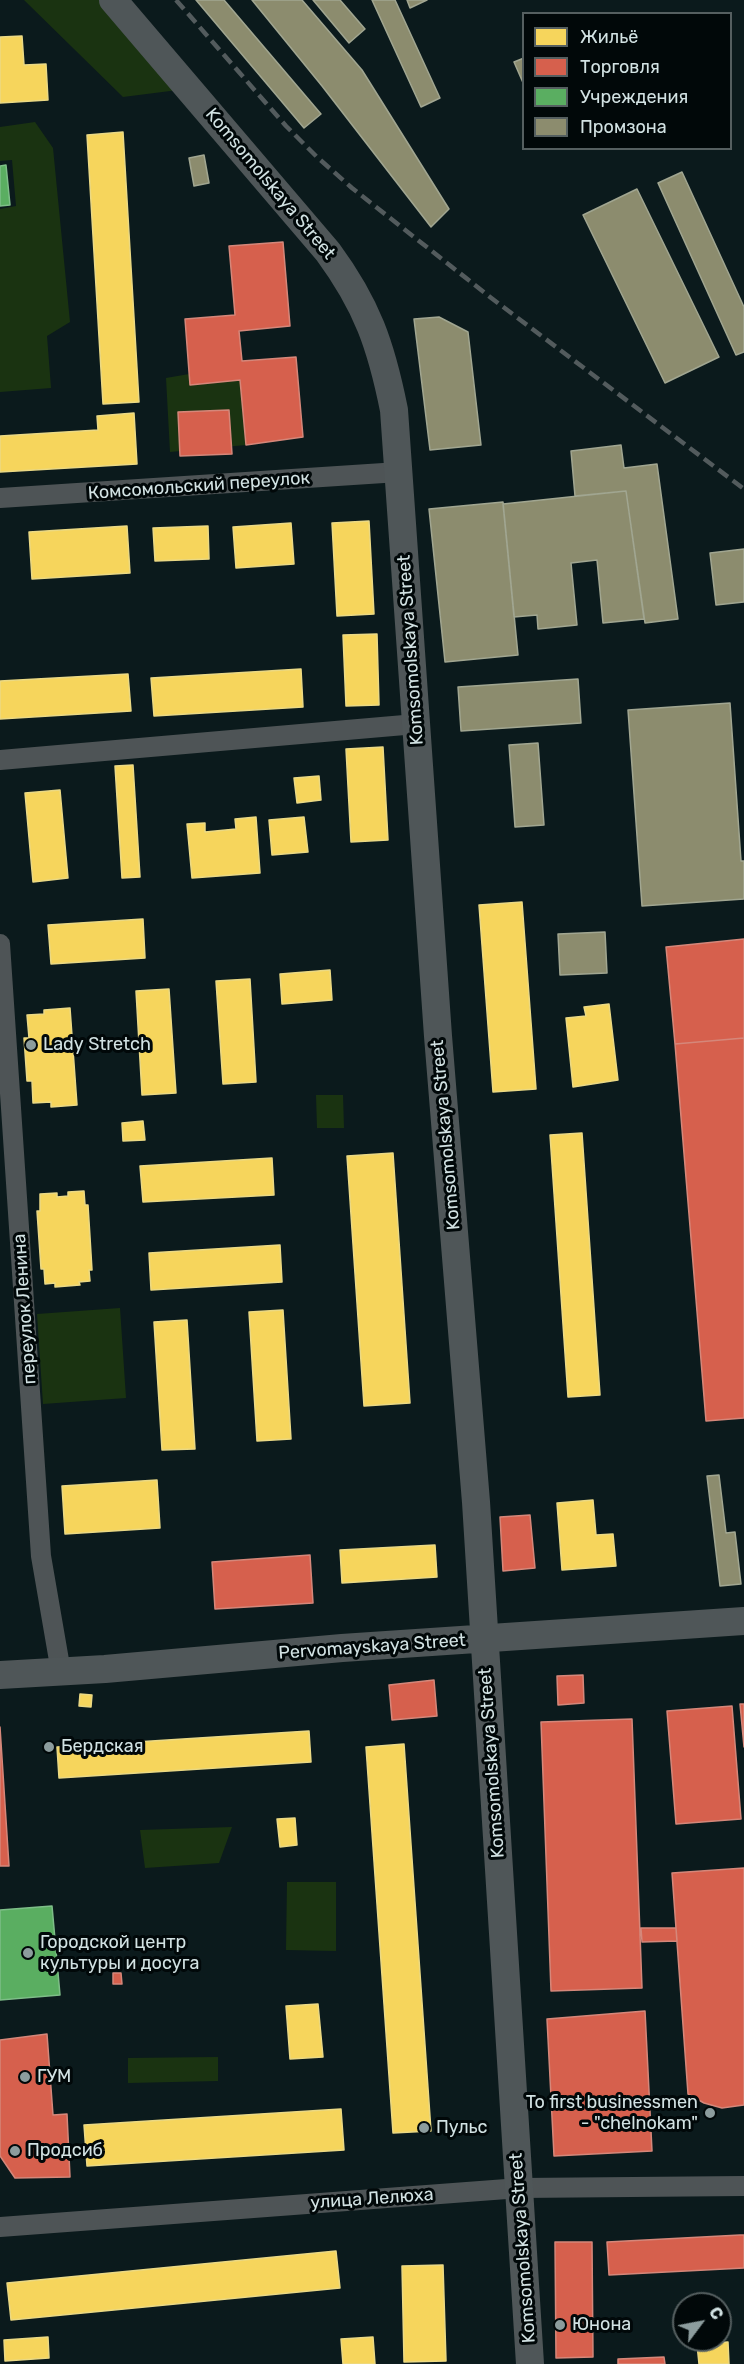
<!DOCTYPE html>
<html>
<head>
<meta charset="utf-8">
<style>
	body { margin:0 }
	#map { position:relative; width:744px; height:2364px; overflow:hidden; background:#0b1a1c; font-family:Rubik,sans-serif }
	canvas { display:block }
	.legend { position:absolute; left:522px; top:12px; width:210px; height:138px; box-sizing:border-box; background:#010809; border:2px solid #555f60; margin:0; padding:8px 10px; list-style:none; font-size:18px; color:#d2e2e3 }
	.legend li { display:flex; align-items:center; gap:12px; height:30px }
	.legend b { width:30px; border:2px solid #555f60 }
	.north { position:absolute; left:672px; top:2292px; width:60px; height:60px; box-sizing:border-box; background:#010809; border:2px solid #555f60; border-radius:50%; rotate:58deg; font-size:16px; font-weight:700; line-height:24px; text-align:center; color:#d2e2e3 }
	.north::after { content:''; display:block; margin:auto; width:21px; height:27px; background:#8c9c9d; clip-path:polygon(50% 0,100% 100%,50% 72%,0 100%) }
</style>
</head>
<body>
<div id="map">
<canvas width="744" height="2364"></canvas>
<ul class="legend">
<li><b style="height:16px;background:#f6d55c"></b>Жильё</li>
<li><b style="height:16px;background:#d6604d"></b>Торговля</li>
<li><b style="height:16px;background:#5aae61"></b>Учреждения</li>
<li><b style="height:16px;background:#8c8c6e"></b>Промзона</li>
</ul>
<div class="north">С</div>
</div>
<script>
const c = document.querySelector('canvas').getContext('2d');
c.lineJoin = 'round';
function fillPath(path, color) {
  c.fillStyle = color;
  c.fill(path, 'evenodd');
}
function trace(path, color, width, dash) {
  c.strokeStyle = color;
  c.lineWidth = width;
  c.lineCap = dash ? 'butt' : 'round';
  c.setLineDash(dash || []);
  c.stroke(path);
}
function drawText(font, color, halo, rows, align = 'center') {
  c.font = font + ' Rubik,sans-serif';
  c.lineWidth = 6;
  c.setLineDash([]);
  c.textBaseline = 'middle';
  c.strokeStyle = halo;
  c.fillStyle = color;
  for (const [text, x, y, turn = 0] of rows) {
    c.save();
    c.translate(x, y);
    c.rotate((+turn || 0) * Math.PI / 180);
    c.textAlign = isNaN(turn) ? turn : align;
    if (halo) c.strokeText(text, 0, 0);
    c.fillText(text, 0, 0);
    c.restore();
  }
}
fillPath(new Path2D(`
	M 24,0 L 105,0 L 178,90 L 123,97 Z
	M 35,122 L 53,148 L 70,322 L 47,336 L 51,388 L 0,392 L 0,209 L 16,206 L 12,160 L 0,161 L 0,127 Z
	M 189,374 L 191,385 L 240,380 L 246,445 L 170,452 L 166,378 Z
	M 316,1095 L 343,1095 L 344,1128 L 317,1128 Z
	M 120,1308 L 126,1398 L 43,1404 L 37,1314 Z
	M 232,1827 L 219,1863 L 145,1868 L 140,1830 Z
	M 287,1882 L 336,1882 L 336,1951 L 286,1950 Z
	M 218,2057 L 218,2081 L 128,2083 L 128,2058 Z`), '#1a3311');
const homes = new Path2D(`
	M 22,36 L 24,65 L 46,64 L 48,100 L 0,103 L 0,37 Z
	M 123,132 L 139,402 L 103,404 L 87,135 Z
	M 134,413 L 137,464 L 0,472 L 0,436 L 98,430 L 97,416 Z
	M 369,521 L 374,614 L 337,616 L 332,523 Z
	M 291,523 L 294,564 L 236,568 L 233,527 Z
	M 127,526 L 130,573 L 32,579 L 29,532 Z
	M 208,526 L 209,559 L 155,561 L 153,528 Z
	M 377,634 L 379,705 L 346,706 L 343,635 Z
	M 301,669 L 303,707 L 154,716 L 151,678 Z
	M 128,674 L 131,711 L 0,719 L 0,681 Z
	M 383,747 L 388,840 L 351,842 L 346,749 Z
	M 133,765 L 140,877 L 122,878 L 115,766 Z
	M 319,776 L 321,800 L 297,803 L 294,778 Z
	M 60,790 L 68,878 L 33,882 L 25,793 Z
	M 256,817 L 260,873 L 192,878 L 187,824 L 205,823 L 205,832 L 236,829 L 235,819 Z
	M 304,817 L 308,852 L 272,855 L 269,820 Z
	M 522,902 L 536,1089 L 493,1092 L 479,905 Z
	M 143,919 L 145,958 L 51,964 L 48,925 Z
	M 330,970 L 332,1000 L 282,1004 L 280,974 Z
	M 250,979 L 256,1082 L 223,1084 L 216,981 Z
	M 169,989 L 176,1093 L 142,1095 L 136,991 Z
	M 609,1004 L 618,1080 L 573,1087 L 566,1018 L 586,1016 L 584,1007 Z
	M 70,1008 L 77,1105 L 51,1107 L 51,1102 L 33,1103 L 32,1081 L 27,1081 L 24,1038 L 29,1038 L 27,1015 L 44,1014 L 44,1010 Z
	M 143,1121 L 145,1140 L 123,1141 L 122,1123 Z
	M 582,1133 L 600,1395 L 568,1397 L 550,1135 Z
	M 393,1153 L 410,1403 L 364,1406 L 347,1156 Z
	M 272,1158 L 274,1195 L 143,1202 L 140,1166 Z
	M 84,1191 L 85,1205 L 88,1205 L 90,1237 L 92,1270 L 89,1270 L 90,1281 L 79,1282 L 80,1285 L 55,1287 L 55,1283 L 45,1284 L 44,1269 L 41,1269 L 37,1211 L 40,1211 L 40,1194 L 57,1193 L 57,1197 L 68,1196 L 68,1192 Z
	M 280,1245 L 282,1282 L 151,1290 L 149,1253 Z
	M 283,1310 L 291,1439 L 257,1441 L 249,1312 Z
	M 187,1320 L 195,1449 L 162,1450 L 154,1322 Z
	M 157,1480 L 160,1528 L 65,1534 L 62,1486 Z
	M 593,1500 L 596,1535 L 613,1534 L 616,1566 L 562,1570 L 557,1503 Z
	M 435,1545 L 437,1577 L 342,1583 L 340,1550 Z
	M 80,1694 L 92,1695 L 91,1707 L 79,1706 Z
	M 309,1731 L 311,1762 L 59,1778 L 57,1747 Z
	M 404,1744 L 431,2131 L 393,2133 L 366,1747 Z
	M 295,1818 L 297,1845 L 280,1847 L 277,1819 Z
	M 318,2004 L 323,2057 L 290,2059 L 286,2006 Z
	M 341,2109 L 344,2150 L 87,2166 L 84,2125 Z
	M 336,2251 L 340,2288 L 11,2320 L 7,2283 Z
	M 443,2265 L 446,2361 L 404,2362 L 402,2266 Z
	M 48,2337 L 49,2358 L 5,2361 L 4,2340 Z
	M 373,2337 L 375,2364 L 343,2364 L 341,2339 Z
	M 728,2342 L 729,2364 L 699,2364 L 697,2344 Z`);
fillPath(homes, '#f6d55c');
trace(homes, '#ebd984', 1.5);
const shops = new Path2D(`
	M 283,242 L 290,326 L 239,331 L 242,361 L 296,357 L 303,437 L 246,445 L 240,380 L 190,385 L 185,319 L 235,315 L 229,246 Z
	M 229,410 L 232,454 L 180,456 L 178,412 Z
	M 744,939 L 744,1038 L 675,1044 L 666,947 Z
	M 744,1038 L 744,1418 L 706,1421 L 675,1044 Z
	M 530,1515 L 535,1568 L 503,1571 L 500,1517 Z
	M 310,1555 L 313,1603 L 215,1609 L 212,1562 Z
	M 583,1675 L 584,1703 L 558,1705 L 557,1676 Z
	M 434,1680 L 437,1716 L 392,1720 L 389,1685 Z
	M 740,1704 L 744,1704 L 744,1747 Z
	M 732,1706 L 741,1819 L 676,1824 L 667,1711 Z
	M 632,1719 L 642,1988 L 551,1991 L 541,1722 Z
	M 0,1727 L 9,1866 L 0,1866 Z
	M 744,1868 L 744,2105 L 722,2108 L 704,2103 L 688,2094 L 672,1873 Z
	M 641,1928 L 676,1928 L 677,1941 L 642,1942 Z
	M 113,1973 L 121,1973 L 122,1984 L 113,1984 Z
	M 645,2011 L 652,2151 L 554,2156 L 547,2019 Z
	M 47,2034 L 53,2115 L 67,2114 L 70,2177 L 15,2178 L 0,2156 L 0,2040 Z
	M 740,2235 L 744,2235 L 744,2268 L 609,2275 L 607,2242 Z
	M 555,2242 L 592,2242 L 593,2357 L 556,2358 Z
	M 664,2357 L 665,2364 L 618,2364 L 618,2359 Z`);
fillPath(shops, '#d6604d');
trace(shops, '#d5877a', 1.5);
const public = new Path2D(`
	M 6,165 L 10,205 L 0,206 L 0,166 Z
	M 52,1906 L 60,1995 L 0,2000 L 0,1910 Z`);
fillPath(public, '#5aae61');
trace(public, '#7ebe88', 1.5);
const industry = new Path2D(`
	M 196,0 L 224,0 L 321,114 L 304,128 Z
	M 252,0 L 302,0 L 362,70 L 449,209 L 431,227 L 322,86 Z
	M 313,0 L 340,0 L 365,29 L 349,43 Z
	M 372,0 L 395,0 L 440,98 L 421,107 Z
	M 407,0 L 427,0 L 410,8 Z
	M 524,58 L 524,85 L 514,62 Z
	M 204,155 L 209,183 L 194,186 L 189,158 Z
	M 682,172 L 744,307 L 744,352 L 736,355 L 658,183 Z
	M 637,189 L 719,357 L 665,383 L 583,215 Z
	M 439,317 L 468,332 L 481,445 L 430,450 L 414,319 Z
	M 621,445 L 624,468 L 657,464 L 678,619 L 645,623 L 626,491 L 575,496 L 571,451 Z
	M 626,491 L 644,619 L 603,623 L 597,560 L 571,563 L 577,625 L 538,629 L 537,615 L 514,617 L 503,504 Z
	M 503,502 L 518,655 L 445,662 L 429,509 Z
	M 744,549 L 744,602 L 716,605 L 710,553 Z
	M 578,679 L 581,723 L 461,731 L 458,687 Z
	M 730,703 L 741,861 L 744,861 L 744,899 L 642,906 L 628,710 Z
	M 538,743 L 544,825 L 515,827 L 509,745 Z
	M 605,932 L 607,973 L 560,975 L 558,934 Z
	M 719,1475 L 726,1533 L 735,1532 L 741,1584 L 720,1586 L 707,1476 Z`);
fillPath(industry, '#8c8c6e');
trace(industry, '#a1a691', 1.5);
trace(new Path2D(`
	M 0,498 L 399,472
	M 0,760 L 416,724
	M 0,944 L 41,1556 L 61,1672
	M 0,2227 L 520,2188 L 744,2186`), '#4e5456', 20);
trace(new Path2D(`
	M 113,0 L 328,252 C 367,305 381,345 394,410 L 438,1036 L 476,1502 L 530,2364
	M 0,1675 L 105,1669 L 342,1648 L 744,1621`), '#4f5658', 28);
trace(new Path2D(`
	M 176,0 L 286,126 L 317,157 L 352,188 L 490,297 L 744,489`), '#535b5d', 4.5, [12, 6]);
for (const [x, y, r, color] of [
	[31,1045,6,"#8c9c9d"],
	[49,1747,6,"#8c9c9d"],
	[28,1953,6,"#8c9c9d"],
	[25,2077,6,"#8c9c9d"],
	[710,2113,6,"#8c9c9d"],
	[424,2128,6,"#8c9c9d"],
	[15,2151,6,"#8c9c9d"],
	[560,2325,6,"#8c9c9d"]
]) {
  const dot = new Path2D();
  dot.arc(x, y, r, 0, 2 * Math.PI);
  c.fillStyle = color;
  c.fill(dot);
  trace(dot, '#010809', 2);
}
drawText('18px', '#d2e2e3', '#010809', [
	["Komsomolskaya Street",270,184,50],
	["Комсомольский переулок",199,486,-4],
	["Komsomolskaya Street",411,650,-94],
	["Komsomolskaya Street",446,1135,-95],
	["переулок Ленина",25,1309,-94],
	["Pervomayskaya Street",372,1647,-4],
	["Komsomolskaya Street",492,1763,-94],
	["улица Лелюха",372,2199,-4],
	["Komsomolskaya Street",523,2248,-94]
]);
drawText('18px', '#d2e2e3', '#010809', [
	["Lady Stretch",43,1045],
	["Бердская",61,1747],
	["Городской центр",40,1943],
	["культуры и досуга",40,1964],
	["ГУМ",37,2077],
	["To first businessmen",698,2103,"right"],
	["- \"chelnokam\"",698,2124,"right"],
	["Пульс",436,2128],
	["Продсиб",27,2151],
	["Юнона",572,2325]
], 'left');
</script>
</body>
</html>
